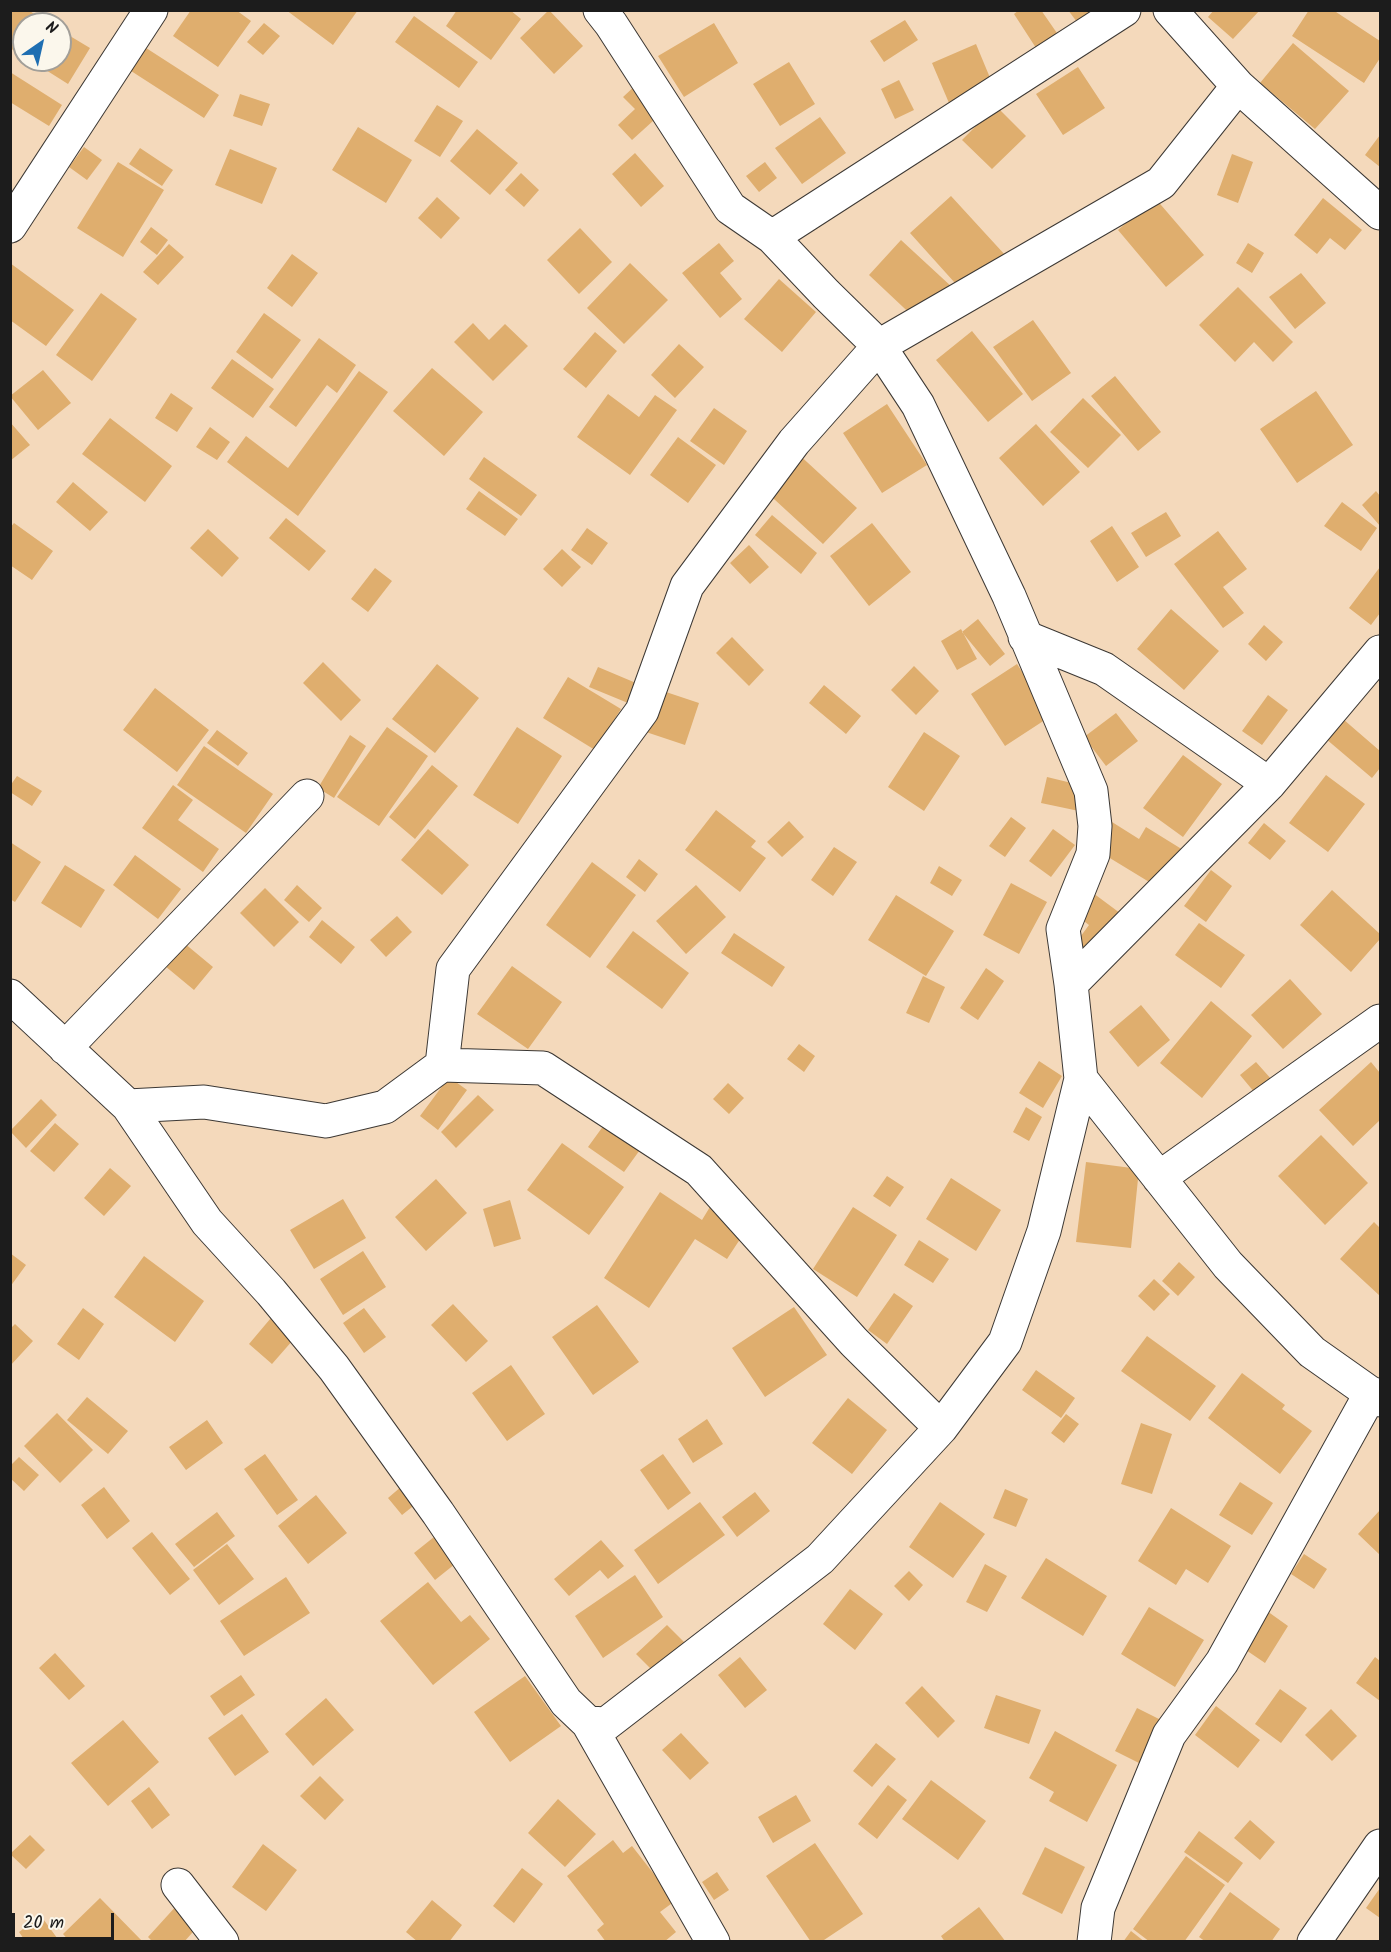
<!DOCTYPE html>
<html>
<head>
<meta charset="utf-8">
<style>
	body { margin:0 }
	#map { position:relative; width:1391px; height:1952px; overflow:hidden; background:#f4d9bb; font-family:Kalam,sans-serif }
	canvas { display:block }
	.frame { position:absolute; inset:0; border:12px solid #1c1c1c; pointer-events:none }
	.north { position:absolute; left:12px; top:12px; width:60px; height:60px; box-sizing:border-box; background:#fbf7ec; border:2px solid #a29f99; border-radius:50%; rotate:34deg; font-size:16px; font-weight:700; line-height:24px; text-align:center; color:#1c1c1c }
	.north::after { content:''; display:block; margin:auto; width:21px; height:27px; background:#1f6fb2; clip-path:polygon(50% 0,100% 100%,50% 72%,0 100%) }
	.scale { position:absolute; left:12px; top:1913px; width:102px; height:27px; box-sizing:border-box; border:3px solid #1c1c1c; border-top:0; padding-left:8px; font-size:18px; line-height:21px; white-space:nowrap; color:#1c1c1c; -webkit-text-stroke:4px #fbf7ec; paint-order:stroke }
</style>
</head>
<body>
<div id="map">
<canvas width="1391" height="1952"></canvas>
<div class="frame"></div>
<div class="north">N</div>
<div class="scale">20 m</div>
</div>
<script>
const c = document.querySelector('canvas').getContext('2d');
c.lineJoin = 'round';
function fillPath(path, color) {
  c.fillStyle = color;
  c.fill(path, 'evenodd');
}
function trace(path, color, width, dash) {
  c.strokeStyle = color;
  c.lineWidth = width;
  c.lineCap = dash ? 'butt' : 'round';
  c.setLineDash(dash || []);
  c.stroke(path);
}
fillPath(new Path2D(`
	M 10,10 L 28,10 L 50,24 L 24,24 L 24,57 L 10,48 Z
	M 191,10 L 236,10 L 251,21 L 218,67 L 173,36 Z
	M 286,10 L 358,10 L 333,45 Z
	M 457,10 L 510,10 L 521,19 L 491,60 L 446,26 Z
	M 549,10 L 583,46 L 554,74 L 520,38 Z
	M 1019,10 L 1041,10 L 1059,36 L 1038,51 L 1014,14 Z
	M 1068,10 L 1108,10 L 1083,30 Z
	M 1214,10 L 1260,10 L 1233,39 L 1208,17 Z
	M 1309,10 L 1333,10 L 1380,41 L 1380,58 L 1364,83 L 1292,36 Z
	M 414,16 L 478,62 L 459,88 L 395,42 Z
	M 905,20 L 918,40 L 884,62 L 870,41 Z
	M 264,23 L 280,36 L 263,55 L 247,42 Z
	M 714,23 L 738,63 L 684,97 L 658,56 Z
	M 60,30 L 90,48 L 68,84 L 30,60 L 60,60 Z
	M 1293,43 L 1349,91 L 1315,129 L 1260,83 Z
	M 976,44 L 993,85 L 949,103 L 932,63 Z
	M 143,46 L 219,95 L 204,118 L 128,69 Z
	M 789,62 L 815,104 L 780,126 L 753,84 Z
	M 1078,67 L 1105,108 L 1063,135 L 1036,94 Z
	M 10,72 L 62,105 L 49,126 L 10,102 Z
	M 899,80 L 914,110 L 895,119 L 881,89 Z
	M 638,83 L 664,111 L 632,140 L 618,125 L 635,109 L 623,97 Z
	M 240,94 L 270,104 L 262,126 L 233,116 Z
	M 437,105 L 463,121 L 440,157 L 414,141 Z
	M 996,106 L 1026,136 L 992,169 L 962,140 Z
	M 820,117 L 846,153 L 802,184 L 775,148 Z
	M 358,127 L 412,160 L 386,203 L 332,170 Z
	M 477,129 L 518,163 L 490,195 L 450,161 Z
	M 1380,135 L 1380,167 L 1365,155 Z
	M 84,147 L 102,160 L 87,180 L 69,167 Z
	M 140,148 L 173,170 L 162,186 L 129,164 Z
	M 230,149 L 277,168 L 262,204 L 215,185 Z
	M 635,153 L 664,186 L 641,207 L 612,174 Z
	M 1232,154 L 1253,162 L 1238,203 L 1217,195 Z
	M 118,162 L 164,190 L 123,257 L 77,228 Z
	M 765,162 L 777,178 L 759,192 L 746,176 Z
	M 521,173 L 539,190 L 524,207 L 505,190 Z
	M 951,196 L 1006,256 L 964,293 L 910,233 Z
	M 437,197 L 460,218 L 441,239 L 418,218 Z
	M 1155,198 L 1204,255 L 1166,287 L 1118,230 Z
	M 1323,198 L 1362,230 L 1345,250 L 1330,238 L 1317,254 L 1294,235 Z
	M 151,227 L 168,240 L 157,255 L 140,242 Z
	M 580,228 L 612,262 L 579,294 L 547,260 Z
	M 901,240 L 953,288 L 920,323 L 869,275 Z
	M 719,243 L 734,261 L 720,273 L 742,299 L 720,318 L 682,273 Z
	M 1248,243 L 1264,253 L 1252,273 L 1236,263 Z
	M 169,244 L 184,257 L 158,285 L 143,272 Z
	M 292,254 L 318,273 L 292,307 L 267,288 Z
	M 10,263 L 74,310 L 46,346 L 10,320 Z
	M 630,263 L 668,300 L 624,344 L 587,308 Z
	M 1301,273 L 1326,303 L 1295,329 L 1269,297 Z
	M 779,279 L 816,312 L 782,352 L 744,319 Z
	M 1238,287 L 1293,342 L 1273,362 L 1254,342 L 1235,362 L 1199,325 Z
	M 101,293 L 137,319 L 92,381 L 56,355 Z
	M 264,313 L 301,340 L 272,379 L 236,352 Z
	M 1033,320 L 1071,373 L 1032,401 L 993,347 Z
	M 473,323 L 489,340 L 505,324 L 528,346 L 493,381 L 454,342 Z
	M 972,331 L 1023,394 L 988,422 L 936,360 Z
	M 595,332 L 617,351 L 586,388 L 563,369 Z
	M 319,338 L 356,365 L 337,393 L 327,385 L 296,427 L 269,407 Z
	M 679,344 L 704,367 L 675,398 L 651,375 Z
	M 232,359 L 274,389 L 253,418 L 211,388 Z
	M 432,368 L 483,412 L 444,456 L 393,411 Z
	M 43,370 L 71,403 L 38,430 L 10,396 Z
	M 359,371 L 388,392 L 298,516 L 227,462 L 246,436 L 288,468 Z
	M 1115,376 L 1161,432 L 1138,451 L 1091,396 Z
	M 1316,391 L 1353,445 L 1297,483 L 1260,429 Z
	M 171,393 L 193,408 L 177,432 L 155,418 Z
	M 608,394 L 639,417 L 655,395 L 677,410 L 630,475 L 577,437 Z
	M 1083,398 L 1121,435 L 1088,468 L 1050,432 Z
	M 887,404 L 927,465 L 882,493 L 843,433 Z
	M 714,408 L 747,431 L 724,465 L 690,441 Z
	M 110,418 L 172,466 L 145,502 L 82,454 Z
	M 10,422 L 30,445 L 10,461 Z
	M 1036,424 L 1080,472 L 1043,506 L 999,458 Z
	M 210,427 L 230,442 L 217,460 L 196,447 Z
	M 678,437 L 716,465 L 688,503 L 650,475 Z
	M 795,451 L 857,508 L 823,544 L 762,488 Z
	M 484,457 L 537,495 L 521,516 L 469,479 Z
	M 73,482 L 108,512 L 90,531 L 56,502 Z
	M 479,491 L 518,519 L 505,536 L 466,509 Z
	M 1376,491 L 1380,496 L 1380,526 L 1362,505 Z
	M 1342,502 L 1377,528 L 1361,551 L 1324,526 Z
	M 1166,512 L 1181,536 L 1146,557 L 1131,533 Z
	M 772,515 L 817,553 L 801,574 L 755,535 Z
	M 286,518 L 326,551 L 309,571 L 269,538 Z
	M 14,523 L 53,551 L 32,580 L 10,565 L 10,528 Z
	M 872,523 L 911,572 L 869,606 L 830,556 Z
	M 1112,526 L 1139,567 L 1117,582 L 1090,541 Z
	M 587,528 L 608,543 L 592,565 L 571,550 Z
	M 208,529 L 239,558 L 222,577 L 190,548 Z
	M 1218,531 L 1247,569 L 1223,587 L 1244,613 L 1223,628 L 1174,564 Z
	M 749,545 L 769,567 L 750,584 L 730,563 Z
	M 562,549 L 581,567 L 562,587 L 543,569 Z
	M 1380,567 L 1380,613 L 1371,625 L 1349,608 Z
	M 375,568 L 392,581 L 368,612 L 351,599 Z
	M 1171,609 L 1219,651 L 1184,690 L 1137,649 Z
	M 978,619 L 1005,654 L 990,666 L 962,632 Z
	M 1264,625 L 1283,642 L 1266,661 L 1248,644 Z
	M 961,629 L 977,659 L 957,670 L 941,641 Z
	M 732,637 L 764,670 L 749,686 L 716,653 Z
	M 323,662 L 361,700 L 341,721 L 303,683 Z
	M 437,664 L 479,698 L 435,753 L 392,719 Z
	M 1017,664 L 1051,716 L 1005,746 L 971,694 Z
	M 914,666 L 939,691 L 916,715 L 891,690 Z
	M 598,667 L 636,683 L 628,703 L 589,687 Z
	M 568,677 L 621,709 L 595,750 L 543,718 Z
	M 824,685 L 861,716 L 846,734 L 809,703 Z
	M 155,688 L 209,730 L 177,772 L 123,730 Z
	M 660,690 L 699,703 L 685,745 L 646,732 Z
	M 1268,695 L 1288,710 L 1262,745 L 1242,731 Z
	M 1116,713 L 1138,741 L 1106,766 L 1084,737 Z
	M 1336,713 L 1380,751 L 1380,768 L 1372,778 L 1319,733 Z
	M 387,727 L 428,756 L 379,826 L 337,797 Z
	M 517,727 L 562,756 L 518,824 L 473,795 Z
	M 217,730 L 248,753 L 238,766 L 207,743 Z
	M 924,732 L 960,756 L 924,811 L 888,787 Z
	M 350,735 L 366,746 L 334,798 L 318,788 Z
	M 204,746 L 273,794 L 246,833 L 177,785 Z
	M 1183,755 L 1222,784 L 1183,837 L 1143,808 Z
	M 432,765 L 458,786 L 415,839 L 389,817 Z
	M 1326,775 L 1365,804 L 1328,852 L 1289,823 Z
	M 17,776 L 42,791 L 32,806 L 10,792 L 10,786 Z
	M 1047,777 L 1084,786 L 1079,811 L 1041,803 Z
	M 173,785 L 193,800 L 178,820 L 219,849 L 203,872 L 142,828 Z
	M 716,810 L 756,841 L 751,847 L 766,858 L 740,892 L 685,850 Z
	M 1011,817 L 1026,828 L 1005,857 L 989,846 Z
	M 789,821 L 804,837 L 782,857 L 767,842 Z
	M 1112,822 L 1139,839 L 1146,827 L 1188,853 L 1164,891 L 1095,849 Z
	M 1264,823 L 1286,841 L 1270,860 L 1248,843 Z
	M 428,829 L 469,865 L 442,895 L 401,860 Z
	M 1053,829 L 1075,845 L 1051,877 L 1029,861 Z
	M 10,842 L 41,862 L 15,902 L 10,899 Z
	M 834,847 L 857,862 L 833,896 L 811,880 Z
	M 135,855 L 181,889 L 158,919 L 113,885 Z
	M 639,859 L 658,874 L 645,892 L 626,877 Z
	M 592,862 L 636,895 L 590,958 L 546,925 Z
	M 65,865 L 105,890 L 81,928 L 41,903 Z
	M 939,866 L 962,880 L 952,896 L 930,883 Z
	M 1211,870 L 1232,886 L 1206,922 L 1184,906 Z
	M 1011,883 L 1047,902 L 1019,954 L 983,935 Z
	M 297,885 L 322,908 L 309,922 L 284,900 Z
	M 696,885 L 726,917 L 686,954 L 656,921 Z
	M 265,888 L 299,922 L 274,947 L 240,913 Z
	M 1332,890 L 1380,934 L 1380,939 L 1351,972 L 1300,925 Z
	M 1093,893 L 1128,919 L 1097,961 L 1075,944 L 1089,925 L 1076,915 Z
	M 896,895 L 954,931 L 926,976 L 868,940 Z
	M 397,916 L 412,932 L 386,957 L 370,940 Z
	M 322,920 L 355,947 L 341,964 L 309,937 Z
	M 1199,923 L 1245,955 L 1221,988 L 1175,955 Z
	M 633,931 L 689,973 L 662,1009 L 606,967 Z
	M 734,933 L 785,967 L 772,987 L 721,953 Z
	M 178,938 L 213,967 L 194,990 L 159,961 Z
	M 512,966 L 562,1002 L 528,1049 L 477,1014 Z
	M 986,968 L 1004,981 L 978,1020 L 960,1008 Z
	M 923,976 L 945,987 L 929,1023 L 906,1013 Z
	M 1290,979 L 1322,1014 L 1283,1049 L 1251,1015 Z
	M 1211,1001 L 1252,1036 L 1202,1098 L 1160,1063 Z
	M 1141,1005 L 1170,1040 L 1138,1067 L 1109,1032 Z
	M 799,1044 L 815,1056 L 804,1072 L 787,1059 Z
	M 1039,1061 L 1062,1076 L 1043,1108 L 1019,1093 Z
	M 1256,1062 L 1272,1080 L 1255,1093 L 1240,1075 Z
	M 1371,1062 L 1380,1073 L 1380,1120 L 1353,1146 L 1319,1110 Z
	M 449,1077 L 467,1090 L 438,1130 L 420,1116 Z
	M 728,1083 L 744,1098 L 729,1114 L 713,1099 Z
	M 478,1095 L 494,1110 L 456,1148 L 441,1132 Z
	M 41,1099 L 57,1115 L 26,1148 L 10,1131 Z
	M 620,1103 L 655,1129 L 624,1172 L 588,1147 Z
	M 1026,1107 L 1042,1117 L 1029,1141 L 1013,1132 Z
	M 55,1123 L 79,1144 L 54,1172 L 30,1151 Z
	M 1321,1135 L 1368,1183 L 1325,1225 L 1278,1176 Z
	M 562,1143 L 624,1187 L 589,1235 L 527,1190 Z
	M 1086,1162 L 1139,1169 L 1131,1248 L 1076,1242 Z
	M 110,1168 L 131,1186 L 104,1216 L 84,1198 Z
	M 887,1176 L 904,1187 L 890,1207 L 873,1196 Z
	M 951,1178 L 1001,1210 L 976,1251 L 926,1219 Z
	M 436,1179 L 467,1213 L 426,1251 L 395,1217 Z
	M 660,1192 L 702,1220 L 716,1197 L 752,1221 L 727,1259 L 695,1239 L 649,1308 L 604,1278 Z
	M 343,1199 L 366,1238 L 314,1269 L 290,1230 Z
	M 510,1200 L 521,1239 L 494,1247 L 483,1209 Z
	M 853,1207 L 897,1235 L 857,1297 L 813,1269 Z
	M 1374,1222 L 1380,1228 L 1380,1296 L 1340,1259 Z
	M 919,1240 L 949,1259 L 933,1283 L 904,1265 Z
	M 363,1251 L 386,1287 L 343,1315 L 320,1279 Z
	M 10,1253 L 26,1265 L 10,1287 Z
	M 144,1256 L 204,1301 L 175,1342 L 114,1297 Z
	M 1179,1262 L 1195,1277 L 1178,1296 L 1162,1281 Z
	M 1154,1279 L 1170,1294 L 1154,1311 L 1138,1296 Z
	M 894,1293 L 913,1306 L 887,1344 L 868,1330 Z
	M 453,1304 L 488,1341 L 466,1362 L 431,1325 Z
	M 597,1305 L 639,1362 L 593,1395 L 552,1337 Z
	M 794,1307 L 827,1355 L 765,1397 L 732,1348 Z
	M 83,1308 L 104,1324 L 79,1360 L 57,1344 Z
	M 364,1308 L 386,1337 L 364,1353 L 343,1323 Z
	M 276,1312 L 300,1332 L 272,1364 L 249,1344 Z
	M 15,1324 L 33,1341 L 10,1366 L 10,1329 Z
	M 1147,1336 L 1216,1386 L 1190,1421 L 1121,1371 Z
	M 511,1365 L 545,1414 L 507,1441 L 472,1393 Z
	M 1036,1370 L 1075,1398 L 1061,1418 L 1022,1390 Z
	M 1242,1373 L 1285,1405 L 1282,1409 L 1312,1431 L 1280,1474 L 1208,1418 Z
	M 87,1397 L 128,1431 L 108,1454 L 67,1420 Z
	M 848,1398 L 887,1430 L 852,1474 L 812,1443 Z
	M 57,1413 L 93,1450 L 60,1483 L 24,1446 Z
	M 1066,1414 L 1079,1424 L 1064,1443 L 1051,1433 Z
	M 707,1419 L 723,1444 L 693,1463 L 678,1439 Z
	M 207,1420 L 223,1443 L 186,1470 L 169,1447 Z
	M 1141,1423 L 1172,1434 L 1152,1494 L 1121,1484 Z
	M 265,1454 L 298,1500 L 277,1515 L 244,1469 Z
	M 663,1454 L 691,1493 L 668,1510 L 640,1470 Z
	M 19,1457 L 39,1475 L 24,1491 L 10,1478 L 10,1466 Z
	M 1240,1482 L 1273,1503 L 1252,1535 L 1219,1515 Z
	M 402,1486 L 417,1503 L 402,1515 L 388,1498 Z
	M 104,1487 L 130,1521 L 107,1539 L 81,1505 Z
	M 1005,1489 L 1028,1499 L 1016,1527 L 993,1518 Z
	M 755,1492 L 770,1511 L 737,1537 L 722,1517 Z
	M 316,1495 L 347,1533 L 308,1564 L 278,1526 Z
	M 700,1502 L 725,1535 L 658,1584 L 634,1550 Z
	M 940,1502 L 985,1534 L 953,1578 L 909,1547 Z
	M 1171,1508 L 1231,1546 L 1208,1583 L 1186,1569 L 1176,1585 L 1138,1561 Z
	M 1380,1510 L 1380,1555 L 1358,1534 Z
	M 217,1512 L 235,1536 L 194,1567 L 175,1544 Z
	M 152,1532 L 190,1579 L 170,1595 L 132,1548 Z
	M 434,1537 L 455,1564 L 435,1580 L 414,1553 Z
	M 601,1540 L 624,1566 L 608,1579 L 600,1570 L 569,1596 L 554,1579 Z
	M 227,1544 L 254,1579 L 219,1605 L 193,1570 Z
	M 1304,1554 L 1327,1569 L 1314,1589 L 1291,1574 Z
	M 1046,1558 L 1107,1596 L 1083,1636 L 1021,1598 Z
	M 985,1564 L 1007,1576 L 987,1612 L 966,1602 Z
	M 909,1571 L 923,1585 L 909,1601 L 894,1586 Z
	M 635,1575 L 663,1617 L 603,1658 L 575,1616 Z
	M 286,1577 L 310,1613 L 244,1656 L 220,1621 Z
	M 428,1582 L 461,1622 L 470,1615 L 490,1639 L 433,1685 L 380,1621 Z
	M 850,1589 L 883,1614 L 855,1650 L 823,1624 Z
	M 1149,1607 L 1204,1640 L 1175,1687 L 1121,1654 Z
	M 1267,1611 L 1288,1626 L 1265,1663 L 1243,1648 Z
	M 667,1625 L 685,1643 L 655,1673 L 636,1654 Z
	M 55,1653 L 85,1686 L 69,1700 L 39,1668 Z
	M 740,1657 L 767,1690 L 745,1708 L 718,1675 Z
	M 1375,1657 L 1380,1661 L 1380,1701 L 1356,1683 Z
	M 241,1675 L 255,1695 L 224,1716 L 210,1696 Z
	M 525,1676 L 561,1726 L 510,1762 L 474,1712 Z
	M 922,1686 L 955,1721 L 938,1738 L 905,1703 Z
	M 1280,1689 L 1307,1708 L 1281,1743 L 1255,1724 Z
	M 996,1695 L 1041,1710 L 1029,1744 L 984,1728 Z
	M 326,1698 L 354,1730 L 313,1766 L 285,1734 Z
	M 1216,1706 L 1260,1740 L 1238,1768 L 1195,1735 Z
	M 1137,1708 L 1165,1722 L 1143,1765 L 1115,1751 Z
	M 1331,1709 L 1357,1736 L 1332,1761 L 1305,1735 Z
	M 242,1714 L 269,1752 L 235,1776 L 208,1738 Z
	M 123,1720 L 159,1762 L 108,1806 L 71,1763 Z
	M 1055,1731 L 1117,1765 L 1087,1822 L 1049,1801 L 1054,1792 L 1029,1778 Z
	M 681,1733 L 709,1763 L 690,1780 L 662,1750 Z
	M 876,1743 L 896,1759 L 872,1787 L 853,1771 Z
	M 320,1776 L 344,1800 L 325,1820 L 300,1796 Z
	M 931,1780 L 986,1821 L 958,1860 L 902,1819 Z
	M 888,1785 L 907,1800 L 877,1839 L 858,1824 Z
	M 149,1787 L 170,1815 L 152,1829 L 131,1801 Z
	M 796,1795 L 811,1821 L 773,1843 L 758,1817 Z
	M 558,1799 L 596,1834 L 565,1867 L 528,1833 Z
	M 1250,1820 L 1275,1842 L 1260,1860 L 1234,1838 Z
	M 1199,1831 L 1243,1863 L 1228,1883 L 1184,1852 Z
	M 30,1835 L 45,1850 L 26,1869 L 10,1854 Z
	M 613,1840 L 623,1853 L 632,1846 L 675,1901 L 660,1912 L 676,1932 L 664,1942 L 606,1942 L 597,1930 L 604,1924 L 567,1876 Z
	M 815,1843 L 863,1914 L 821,1942 L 811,1942 L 766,1876 Z
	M 263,1844 L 297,1870 L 266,1911 L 232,1887 Z
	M 1045,1847 L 1085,1867 L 1062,1914 L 1022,1894 Z
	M 1186,1856 L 1225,1885 L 1184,1942 L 1150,1942 L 1133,1929 Z
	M 522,1868 L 543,1884 L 514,1923 L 493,1906 Z
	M 717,1872 L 729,1890 L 714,1900 L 702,1882 Z
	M 1380,1888 L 1380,1918 L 1366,1908 Z
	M 1230,1892 L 1280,1929 L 1271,1942 L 1206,1942 L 1199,1937 Z
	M 100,1898 L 143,1942 L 70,1942 L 63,1934 Z
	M 432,1900 L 462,1925 L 449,1942 L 418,1942 L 406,1932 Z
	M 178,1904 L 200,1924 L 184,1942 L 153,1942 L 148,1937 Z
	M 979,1907 L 1006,1942 L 945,1942 L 941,1936 Z
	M 41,1916 L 60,1942 L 26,1942 L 19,1932 Z
	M 1131,1931 L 1145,1942 L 1123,1942 Z`), '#dfae6e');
const minor = new Path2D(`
	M 1170,10 L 1238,86 L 1380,213
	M 10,226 L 151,10
	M 772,237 L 1124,10
	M 1025,637 L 1104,669 L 1269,784
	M 1071,984 L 1269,784 L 1380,652
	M 10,996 L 128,1106 L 207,1222 L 271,1292 L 334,1368 L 438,1513 L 566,1702 L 588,1723 L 713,1942
	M 65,1048 L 307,796
	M 442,1065 L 453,969 L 642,711 L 687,586 L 794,442 L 879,346 L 1161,183 L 1238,86
	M 1081,1079 L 1228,1265 L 1312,1352 L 1380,1400
	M 128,1106 L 204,1102 L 326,1121 L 385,1107 L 442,1065 L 543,1068 L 699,1170 L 854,1342 L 941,1428
	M 1159,1178 L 1380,1021
	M 588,1723 L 606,1724 L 820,1559 L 941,1428 L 1005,1342 L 1044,1231 L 1081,1079 L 1071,984 L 1063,929 L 1093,854 L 1095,826 L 1091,791 L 1009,596 L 918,405 L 879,346 L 826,294 L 772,237 L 730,208 L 611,24 L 600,10
	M 178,1885 L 222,1942
	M 1094,1942 L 1098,1908 L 1169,1735 L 1222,1662 L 1371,1393
	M 1314,1942 L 1380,1846`);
trace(minor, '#3c3834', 35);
trace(minor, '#fff', 33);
</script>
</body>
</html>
